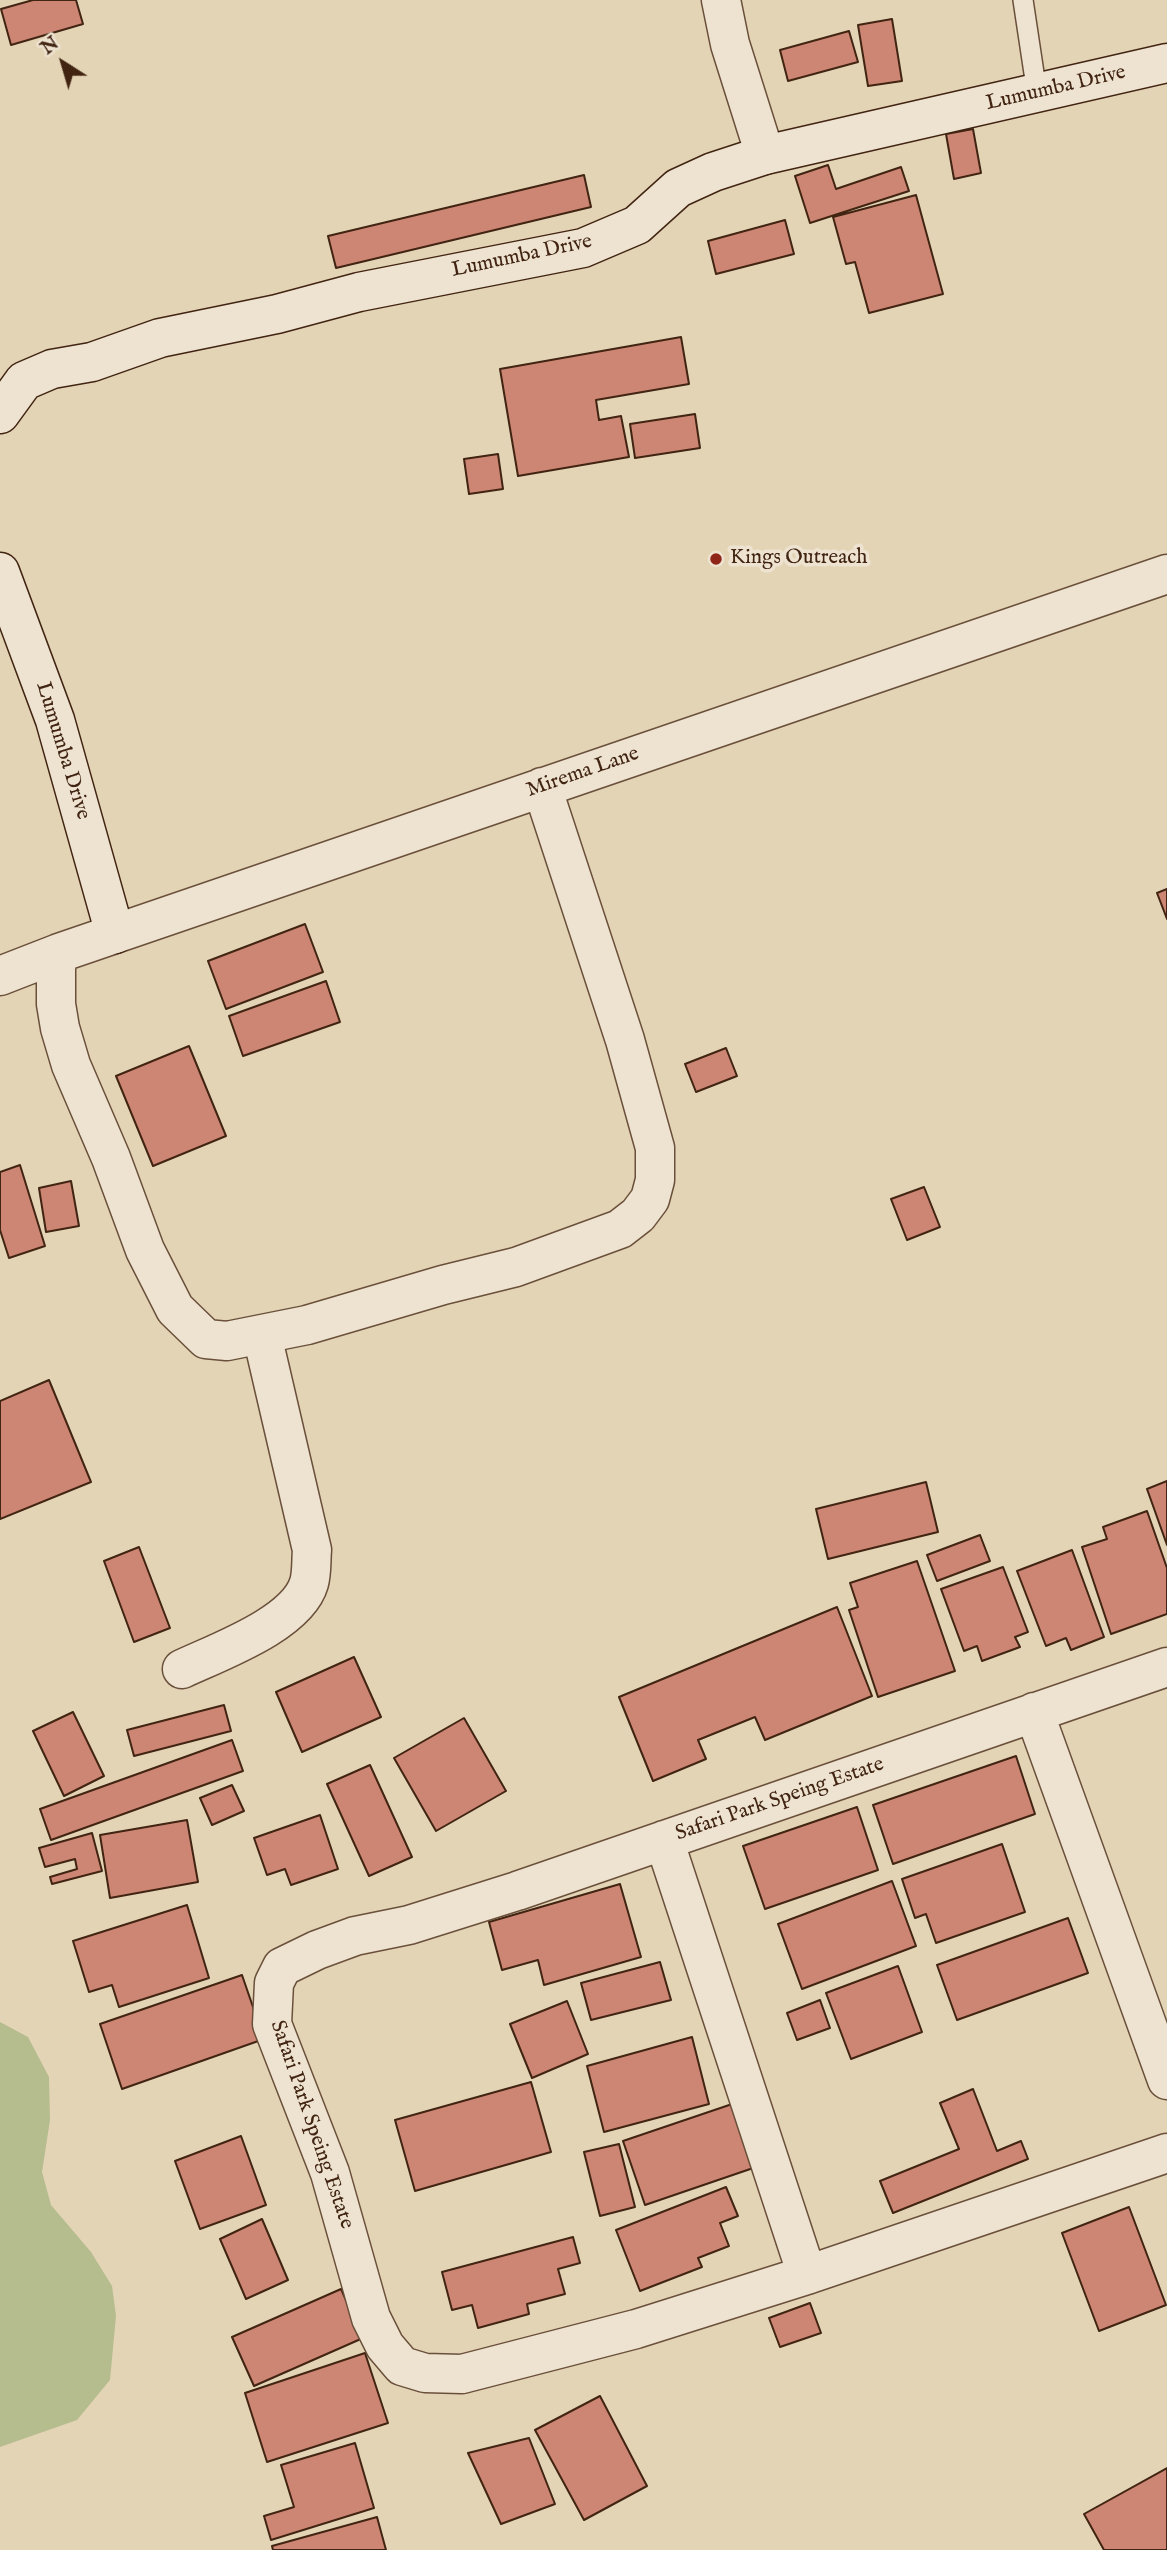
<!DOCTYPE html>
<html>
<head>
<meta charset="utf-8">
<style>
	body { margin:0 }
	#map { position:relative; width:1167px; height:2550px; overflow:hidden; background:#e4d4b6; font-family:"IM FELL English",serif }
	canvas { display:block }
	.north { position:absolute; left:28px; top:28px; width:70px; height:70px; -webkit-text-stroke:5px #ede3d0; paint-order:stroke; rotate:323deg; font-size:19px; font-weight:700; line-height:28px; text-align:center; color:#412412 }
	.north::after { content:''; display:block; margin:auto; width:24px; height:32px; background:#412412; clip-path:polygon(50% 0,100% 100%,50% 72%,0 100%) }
</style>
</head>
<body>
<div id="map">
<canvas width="1167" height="2550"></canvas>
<div class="north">N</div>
</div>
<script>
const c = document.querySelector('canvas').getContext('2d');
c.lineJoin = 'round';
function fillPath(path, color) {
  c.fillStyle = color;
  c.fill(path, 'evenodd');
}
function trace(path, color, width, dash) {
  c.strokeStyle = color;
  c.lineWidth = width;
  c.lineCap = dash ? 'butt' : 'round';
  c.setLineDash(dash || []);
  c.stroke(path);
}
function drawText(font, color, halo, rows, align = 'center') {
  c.font = font + ' "IM FELL English",serif';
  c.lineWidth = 7;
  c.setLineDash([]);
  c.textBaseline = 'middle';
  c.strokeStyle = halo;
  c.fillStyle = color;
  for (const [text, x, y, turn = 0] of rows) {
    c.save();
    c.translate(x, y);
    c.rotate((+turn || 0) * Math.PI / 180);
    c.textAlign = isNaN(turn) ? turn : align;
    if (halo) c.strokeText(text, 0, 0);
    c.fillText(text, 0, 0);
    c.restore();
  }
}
fillPath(new Path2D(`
	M 0,2022 L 28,2037 L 49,2077 L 50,2120 L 42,2172 L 51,2205 L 91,2252 L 112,2286 L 116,2316 L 110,2380 L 77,2420 L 0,2447 Z`), '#b5bc8d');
const building = new Path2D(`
	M 33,0 L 76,0 L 83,24 L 11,45 L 1,9 Z
	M 892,19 L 902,81 L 868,86 L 858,25 Z
	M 849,31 L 858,62 L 788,81 L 780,50 Z
	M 973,129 L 981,173 L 954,179 L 946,134 Z
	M 828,165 L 836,189 L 901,167 L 909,191 L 810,223 L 795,176 Z
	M 584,175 L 591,207 L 336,268 L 328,236 Z
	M 916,195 L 943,294 L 869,313 L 855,262 L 846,264 L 833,217 Z
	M 785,220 L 794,254 L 716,274 L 708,241 Z
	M 681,337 L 689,384 L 596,400 L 599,420 L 621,416 L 629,457 L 518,476 L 500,369 Z
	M 695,414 L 700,448 L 635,458 L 630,424 Z
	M 498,454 L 503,489 L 469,494 L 464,459 Z
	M 1167,889 L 1167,919 L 1157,893 Z
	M 305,924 L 323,972 L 226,1009 L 208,961 Z
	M 326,981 L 340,1022 L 243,1056 L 229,1016 Z
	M 189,1046 L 226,1136 L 153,1166 L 116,1076 Z
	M 726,1048 L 737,1076 L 696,1092 L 685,1064 Z
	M 20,1165 L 45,1246 L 9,1258 L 0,1230 L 0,1172 Z
	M 71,1181 L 79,1226 L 46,1232 L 39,1188 Z
	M 924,1187 L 940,1227 L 907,1240 L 891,1199 Z
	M 49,1380 L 91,1482 L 0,1519 L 0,1401 Z
	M 1167,1481 L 1167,1545 L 1147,1489 Z
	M 926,1482 L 938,1532 L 828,1559 L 816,1509 Z
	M 1147,1511 L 1167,1568 L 1167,1614 L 1111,1634 L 1082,1547 L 1107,1539 L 1103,1527 Z
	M 980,1535 L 990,1561 L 937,1581 L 927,1555 Z
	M 139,1547 L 170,1628 L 134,1642 L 104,1561 Z
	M 1072,1550 L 1104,1637 L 1071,1650 L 1066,1638 L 1046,1646 L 1017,1571 Z
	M 917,1561 L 955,1671 L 878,1697 L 849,1610 L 858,1607 L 850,1583 Z
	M 1003,1567 L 1028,1632 L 1015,1637 L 1020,1647 L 982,1661 L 977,1646 L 964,1651 L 941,1589 Z
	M 837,1607 L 872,1696 L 765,1740 L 755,1717 L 698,1740 L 706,1759 L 653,1781 L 619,1697 Z
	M 354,1657 L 381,1717 L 302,1752 L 276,1692 Z
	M 224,1705 L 231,1731 L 134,1756 L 127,1730 Z
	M 73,1712 L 104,1776 L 64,1796 L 33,1731 Z
	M 464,1718 L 506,1791 L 436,1831 L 394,1758 Z
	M 232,1740 L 243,1771 L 51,1840 L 40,1809 Z
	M 1016,1756 L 1035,1814 L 893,1864 L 873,1805 Z
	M 370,1765 L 412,1857 L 369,1876 L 327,1784 Z
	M 232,1785 L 244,1811 L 212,1825 L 200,1798 Z
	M 857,1807 L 878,1870 L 765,1909 L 743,1846 Z
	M 320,1815 L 338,1869 L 291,1885 L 285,1869 L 267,1875 L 254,1838 Z
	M 187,1820 L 198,1882 L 110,1898 L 100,1835 Z
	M 92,1833 L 102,1871 L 52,1884 L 50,1877 L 77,1869 L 75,1859 L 45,1867 L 39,1848 Z
	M 1002,1844 L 1025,1912 L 936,1943 L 926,1914 L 915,1918 L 902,1879 Z
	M 892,1881 L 916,1946 L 802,1989 L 778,1924 Z
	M 620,1884 L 641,1957 L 544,1985 L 538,1960 L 502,1970 L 489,1922 Z
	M 187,1905 L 209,1978 L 119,2007 L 112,1985 L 89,1992 L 73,1941 Z
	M 1068,1918 L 1088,1973 L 957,2020 L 937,1965 Z
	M 660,1962 L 671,2000 L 591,2020 L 581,1983 Z
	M 898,1966 L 922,2032 L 851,2059 L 826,1993 Z
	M 242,1975 L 264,2039 L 122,2089 L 100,2024 Z
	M 820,2000 L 830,2028 L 797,2040 L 787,2013 Z
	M 567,2001 L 588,2054 L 532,2078 L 510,2024 Z
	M 692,2037 L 709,2104 L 604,2132 L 587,2066 Z
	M 531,2082 L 551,2152 L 415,2191 L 395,2120 Z
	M 973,2089 L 997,2151 L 1021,2141 L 1028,2159 L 893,2213 L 880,2181 L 959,2149 L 940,2103 Z
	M 741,2101 L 762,2165 L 645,2205 L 623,2141 Z
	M 241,2136 L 266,2205 L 200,2229 L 175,2161 Z
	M 619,2144 L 635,2207 L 600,2216 L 584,2152 Z
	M 726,2187 L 738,2216 L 720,2223 L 729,2246 L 698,2258 L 702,2267 L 640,2291 L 616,2230 Z
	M 1129,2207 L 1166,2305 L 1099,2331 L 1062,2233 Z
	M 262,2219 L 288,2280 L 246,2299 L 220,2239 Z
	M 573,2237 L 580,2263 L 558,2269 L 565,2294 L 527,2304 L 529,2314 L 478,2328 L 472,2305 L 452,2310 L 442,2272 Z
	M 341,2289 L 363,2338 L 254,2386 L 232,2337 Z
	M 810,2303 L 821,2333 L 780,2347 L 769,2318 Z
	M 365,2353 L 388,2423 L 267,2462 L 245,2393 Z
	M 600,2396 L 647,2486 L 584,2520 L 535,2430 Z
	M 529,2438 L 555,2504 L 501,2524 L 468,2453 Z
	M 355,2443 L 374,2508 L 271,2540 L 264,2516 L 294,2507 L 281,2465 Z
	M 1167,2468 L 1167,2550 L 1104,2550 L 1084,2514 Z
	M 377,2517 L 386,2550 L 273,2550 L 272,2546 Z`);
fillPath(building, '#cd8673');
trace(building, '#412412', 2);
const lane = new Path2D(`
	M 1023,0 L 1037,93`);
const street = new Path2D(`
	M 721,0 L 730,44 L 765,155
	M 59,953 L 56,967 L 56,1004 L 60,1028 L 71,1065 L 111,1158 L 145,1250 L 175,1309 L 206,1339 L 227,1341 L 307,1325 L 443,1285 L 516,1267 L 620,1229 L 638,1215 L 650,1199 L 655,1180 L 655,1148 L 625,1040 L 542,787
	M 0,976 L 59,953 L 1167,574
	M 1167,1667 L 517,1891 L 409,1925 L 355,1936 L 317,1950 L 282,1967 L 274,1983 L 272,2024 L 330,2173 L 371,2318 L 385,2346 L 402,2366 L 425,2373 L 462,2374 L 636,2329 L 807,2275 L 1167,2153
	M 182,1669 C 218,1652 297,1624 309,1583 C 312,1573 311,1560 312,1550 L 262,1335
	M 1034,1712 L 1167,2080
	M 664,1840 L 807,2275`);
const secondary = new Path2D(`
	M 0,414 L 24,381 L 52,369 L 92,362 L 160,338 L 277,314 L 359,292 L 583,248 L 637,225 L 678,188 L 713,172 L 765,155 L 1167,63
	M 0,572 L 55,720 L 115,934`);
trace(lane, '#6a503b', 22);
trace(street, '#6a503b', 41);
trace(secondary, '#412412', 41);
trace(lane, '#ede3d0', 19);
trace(street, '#ede3d0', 38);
trace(secondary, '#ede3d0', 38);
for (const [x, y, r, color] of [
	[716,559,7,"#8f2418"]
]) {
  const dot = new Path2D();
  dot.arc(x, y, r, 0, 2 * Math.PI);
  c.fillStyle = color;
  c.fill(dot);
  trace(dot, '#ede3d0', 2.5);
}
drawText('21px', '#412412', '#ede3d0', [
	["Lumumba Drive",1056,89,-13],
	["Lumumba Drive",522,257,-12],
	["Lumumba Drive",62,751,73],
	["Mirema Lane",583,773,-19],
	["Safari Park Speing Estate",780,1800,-19],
	["Safari Park Speing Estate",311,2125,71]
]);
drawText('21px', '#412412', '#ede3d0', [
	["Kings Outreach",730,559]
], 'left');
</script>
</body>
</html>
